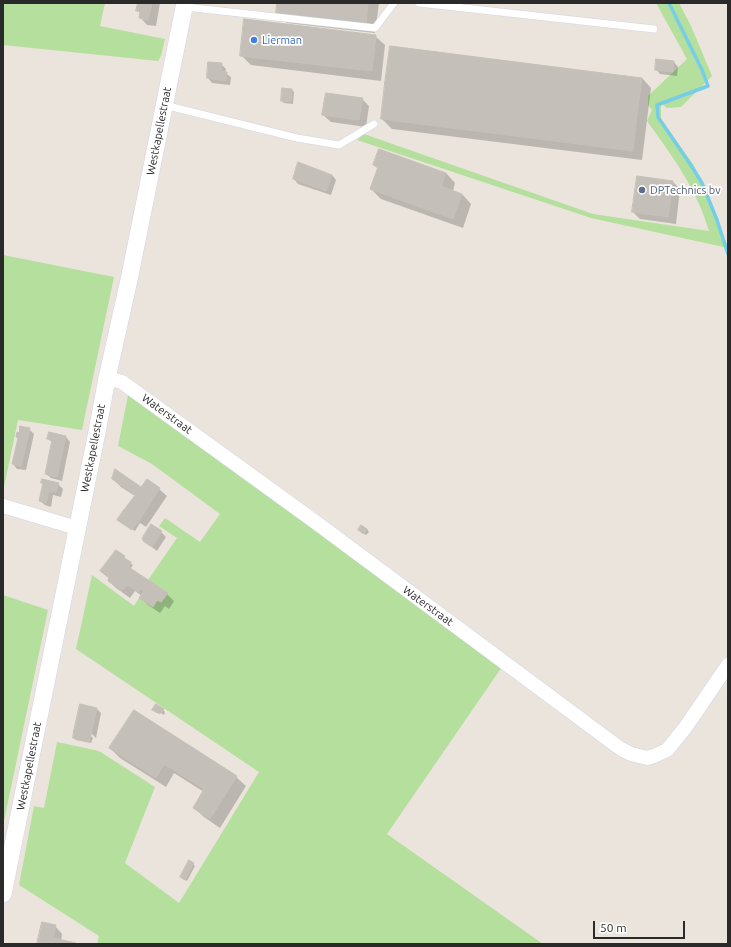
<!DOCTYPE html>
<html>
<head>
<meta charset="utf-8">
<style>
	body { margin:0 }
	#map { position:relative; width:731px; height:947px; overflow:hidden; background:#ebe4dc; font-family:Ubuntu,sans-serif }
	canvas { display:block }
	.frame { position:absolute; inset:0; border:4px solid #2a2a2a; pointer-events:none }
	.scale { position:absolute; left:593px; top:921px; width:92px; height:18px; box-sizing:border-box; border:2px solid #2a2a2a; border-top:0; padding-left:5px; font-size:12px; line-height:14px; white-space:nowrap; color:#2a2a2a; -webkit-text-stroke:3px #fff; paint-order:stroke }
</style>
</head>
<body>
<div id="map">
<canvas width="731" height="947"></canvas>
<div class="frame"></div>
<div class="scale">50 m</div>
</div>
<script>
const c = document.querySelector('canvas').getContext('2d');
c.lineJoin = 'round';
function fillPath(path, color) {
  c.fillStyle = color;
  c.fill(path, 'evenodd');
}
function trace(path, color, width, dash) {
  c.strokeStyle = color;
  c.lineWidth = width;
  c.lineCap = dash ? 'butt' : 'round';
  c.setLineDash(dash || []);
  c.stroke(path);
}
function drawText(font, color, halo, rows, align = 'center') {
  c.font = font + ' Ubuntu,sans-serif';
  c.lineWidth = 3.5;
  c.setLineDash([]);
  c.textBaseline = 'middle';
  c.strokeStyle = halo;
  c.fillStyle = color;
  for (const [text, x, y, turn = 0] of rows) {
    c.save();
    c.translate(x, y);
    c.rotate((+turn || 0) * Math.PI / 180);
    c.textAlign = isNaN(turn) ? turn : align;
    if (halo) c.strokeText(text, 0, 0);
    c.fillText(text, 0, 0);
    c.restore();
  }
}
fillPath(new Path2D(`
	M 3,3 L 105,3 L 100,26 L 165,39 L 161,56 L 158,61 L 3,45 Z
	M 656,3 L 679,3 L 691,26 L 712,76 L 681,107 L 667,108 L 661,103 L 661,119 L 693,164 L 706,188 L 728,248 L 591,218 L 357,140 L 364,134 L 593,214 L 709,231 C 697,189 672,156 647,121 L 652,110 L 648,105 L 648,96 L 687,59 Z
	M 3,255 L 114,277 L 82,430 L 18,420 L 3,492 Z
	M 128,395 L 504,664 L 387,834 L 543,944 L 97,944 L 99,936 L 19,885 L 34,806 L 44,808 L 57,742 L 99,751 L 155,787 L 125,863 L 179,903 L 259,772 L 76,649 L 92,575 L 134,606 L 139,598 L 153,607 L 157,600 L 161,602 L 168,593 L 148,580 L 177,538 L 159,526 L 165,518 L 200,542 L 220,514 L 152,464 L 118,446 Z
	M 3,595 L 48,610 L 3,826 Z`), '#b5df9c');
fillPath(new Path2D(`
	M 138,3 L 160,3 L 156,26 L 147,25 L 140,17 L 141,14 L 137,10 Z
	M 278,3 L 379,3 L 375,33 L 287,23 L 277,13 Z
	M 375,36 L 385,45 L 381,81 L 251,65 L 241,55 Z
	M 674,62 L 678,67 L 677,76 L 660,74 L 656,69 Z
	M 221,64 L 226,69 L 225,73 L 231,77 L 230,85 L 212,83 L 208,78 Z
	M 642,78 L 651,88 L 642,160 L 392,129 L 382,119 Z
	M 283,89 L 292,90 L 294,92 L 293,104 L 284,103 L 282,101 Z
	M 362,99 L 369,106 L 366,127 L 331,122 L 323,115 Z
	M 374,165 L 446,173 L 455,183 L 453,191 L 462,194 L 471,204 L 463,228 L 381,199 L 371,189 L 378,169 Z
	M 332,175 L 336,180 L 331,195 L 298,184 L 294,179 Z
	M 673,182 L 680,189 L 676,224 L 640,219 L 633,212 Z
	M 29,429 L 34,434 L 26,470 L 17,469 L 13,464 L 19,439 L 17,437 Z
	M 66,437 L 70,442 L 62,481 L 51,478 L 46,474 L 53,443 L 48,439 Z
	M 113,479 L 141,489 L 159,489 L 167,496 L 146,527 L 140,523 L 135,531 L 121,521 L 135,496 L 121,487 Z
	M 42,483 L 58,484 L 63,489 L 61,497 L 53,495 L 51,507 L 45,505 L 40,501 L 44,484 Z
	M 367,529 L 369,532 L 366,535 L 361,532 Z
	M 161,532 L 166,537 L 157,551 L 144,541 Z
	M 124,557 L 133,565 L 130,569 L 167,594 L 174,601 L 169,609 L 165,606 L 160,613 L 148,605 L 141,598 L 142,596 L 135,591 L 130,598 L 116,588 L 109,581 L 110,579 L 101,570 Z
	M 96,708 L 101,713 L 96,738 L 90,732 L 90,735 L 93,738 L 91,743 L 76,740 L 74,738 Z
	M 163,710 L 165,712 L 164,715 L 161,713 L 160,714 L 155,712 Z
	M 110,748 L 236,777 L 246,786 L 220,828 L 204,817 L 194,808 L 204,792 L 174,773 L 166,787 L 120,758 Z
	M 193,864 L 195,866 L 187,881 L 183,879 Z
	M 55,926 L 62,934 L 61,941 L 76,944 L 38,944 Z`), '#0003');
trace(new Path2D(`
	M 669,3 L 702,70 L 708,86 L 657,105 L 658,117 L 692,167 L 702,183 L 717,220 L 728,254`), '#75cee8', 3.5);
const building = new Path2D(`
	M 138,3 L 152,3 L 148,20 L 139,18 L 140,11 L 136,11 Z
	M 277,3 L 368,3 L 366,24 L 276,13 Z
	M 244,19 L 376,35 L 372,71 L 240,56 Z
	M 390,46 L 642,78 L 637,114 L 385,83 Z
	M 656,59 L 674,61 L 673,72 L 655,70 Z
	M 208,62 L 222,63 L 221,71 L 227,72 L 226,81 L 207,78 Z
	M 385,83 L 637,114 L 633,151 L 381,119 Z
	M 282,88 L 292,89 L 291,102 L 281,101 Z
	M 326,93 L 363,98 L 359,120 L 322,115 Z
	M 379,149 L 446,173 L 441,186 L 462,194 L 453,219 L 370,189 L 378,167 L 373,165 Z
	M 298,162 L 332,175 L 326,191 L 293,179 Z
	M 637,176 L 673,181 L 668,217 L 632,212 Z
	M 20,426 L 30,428 L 21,466 L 12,464 L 18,438 L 16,437 L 17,432 L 19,433 Z
	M 49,432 L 66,436 L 57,477 L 45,474 L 52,440 L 47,439 Z
	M 115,469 L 141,487 L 147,479 L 160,488 L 139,521 L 124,510 L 135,495 L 112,479 Z
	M 42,479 L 59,483 L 56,492 L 49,491 L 46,503 L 39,501 L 43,483 L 41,483 Z
	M 124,510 L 139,521 L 132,530 L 117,520 Z
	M 151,524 L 162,531 L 152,547 L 143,541 L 143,540 L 142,539 Z
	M 361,525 L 367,529 L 364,534 L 358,530 Z
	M 116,550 L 125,556 L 121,562 L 168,593 L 161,602 L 157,600 L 153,607 L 139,598 L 144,591 L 141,589 L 138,592 L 127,585 L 122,591 L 108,581 L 109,578 L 100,571 Z
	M 124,558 L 131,562 L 129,567 L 121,562 Z
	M 80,704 L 97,708 L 91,735 L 74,731 Z
	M 156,704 L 164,709 L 161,713 L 159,712 L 158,713 L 152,710 Z
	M 134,710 L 237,776 L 210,819 L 193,808 L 204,789 L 164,764 L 156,778 L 109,748 Z
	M 74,731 L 91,735 L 89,742 L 73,738 Z
	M 189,860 L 194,863 L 185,880 L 180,877 Z
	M 42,922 L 56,925 L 53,938 L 76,943 L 76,944 L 37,944 Z`);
fillPath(building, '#c4bfb8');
trace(building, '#c6c0b6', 1);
const service = new Path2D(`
	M 419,3 L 654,29
	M 185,7 L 375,28 L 394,3
	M 164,105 L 297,138 L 339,145 L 374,124`);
const minor = new Path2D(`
	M 107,378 L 122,382 L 314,521 L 621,749 L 631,754 L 647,758 L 654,756 L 667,750 L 685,728 L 728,665
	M 3,506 L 77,528`);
const tertiary = new Path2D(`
	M 3,894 L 97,432 L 107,378 L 129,280 L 185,3`);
trace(service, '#d2d5e2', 8);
trace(minor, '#d2d5e2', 15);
trace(tertiary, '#d2d5e2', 18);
trace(service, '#fff', 7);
trace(minor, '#fff', 14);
trace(tertiary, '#fff', 17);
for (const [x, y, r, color] of [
	[254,40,4,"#3f7fe0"],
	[642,190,4,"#5c6f8a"]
]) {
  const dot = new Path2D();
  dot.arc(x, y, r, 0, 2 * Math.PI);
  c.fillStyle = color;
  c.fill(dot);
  trace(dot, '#fff', 1.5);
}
drawText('11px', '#366cbe', '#fff', [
	["Lierman",262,40]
], 'left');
drawText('11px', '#2a2a2a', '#fff', [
	["Westkapellestraat",159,131,-79],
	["Waterstraat",167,414,36],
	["Westkapellestraat",93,448,-79],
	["Waterstraat",428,606,36],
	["Westkapellestraat",29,766,-79]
]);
drawText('11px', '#4e5e75', '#fff', [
	["DPTechnics bv",650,190]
], 'left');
</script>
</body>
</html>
